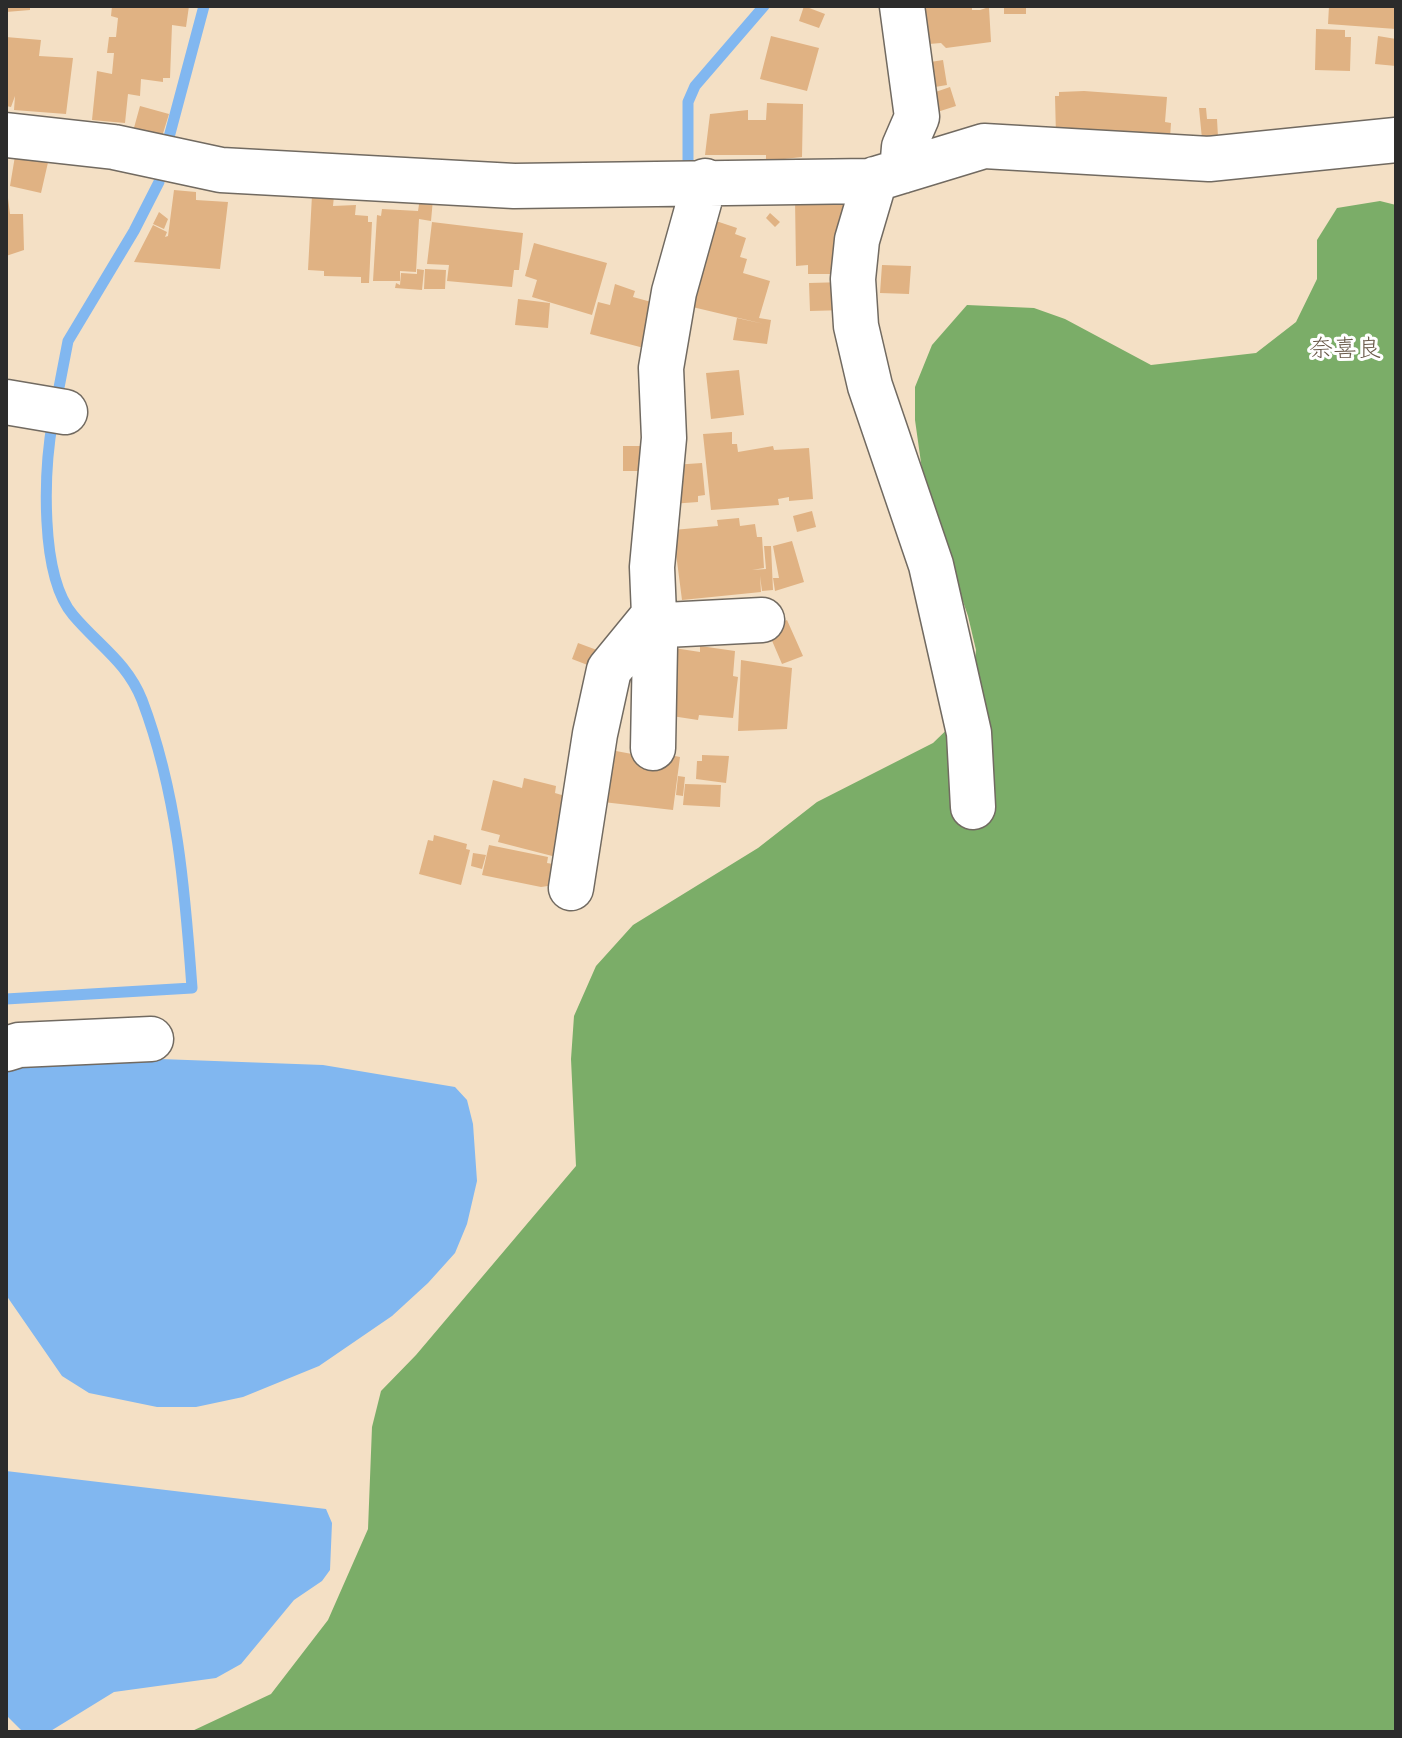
<!DOCTYPE html>
<html>
<head>
<meta charset="utf-8">
<style>
	body { margin:0 }
	#map { position:relative; width:1402px; height:1738px; overflow:hidden; background:#f4e0c5; font-family:Pangolin,sans-serif }
	canvas { display:block }
	.frame { position:absolute; inset:0; border:8px solid #2b2b2b; pointer-events:none }
</style>
</head>
<body>
<div id="map">
<canvas width="1402" height="1738"></canvas>
<div class="frame"></div>
</div>
<script>
const c = document.querySelector('canvas').getContext('2d');
c.lineJoin = 'round';
function fillPath(path, color) {
  c.fillStyle = color;
  c.fill(path, 'evenodd');
}
function trace(path, color, width, dash) {
  c.strokeStyle = color;
  c.lineWidth = width;
  c.lineCap = dash ? 'butt' : 'round';
  c.setLineDash(dash || []);
  c.stroke(path);
}
function drawText(font, color, halo, rows, align = 'center') {
  c.font = font + ' Pangolin,"Klee One",sans-serif';
  c.lineWidth = 6;
  c.setLineDash([]);
  c.textBaseline = 'middle';
  c.strokeStyle = halo;
  c.fillStyle = color;
  for (const [text, x, y, turn = 0] of rows) {
    c.save();
    c.translate(x, y);
    c.rotate((+turn || 0) * Math.PI / 180);
    c.textAlign = isNaN(turn) ? turn : align;
    if (halo) c.strokeText(text, 0, 0);
    c.fillText(text, 0, 0);
    c.restore();
  }
}
fillPath(new Path2D(`
	M 1380,201 L 1396,205 L 1396,1732 L 190,1732 L 271,1694 L 328,1620 L 368,1529 L 372,1427 L 381,1391 L 416,1355 L 576,1166 L 571,1059 L 574,1016 L 596,966 L 633,925 L 758,848 L 817,802 L 933,743 L 961,716 L 973,679 L 976,650 L 968,616 L 925,491 L 915,420 L 915,387 L 932,345 L 967,305 L 1034,308 L 1065,319 L 1151,365 L 1256,353 L 1296,322 L 1317,279 L 1317,240 L 1337,208 Z`), '#7bad68');
fillPath(new Path2D(`
	M 106,1057 L 323,1065 L 455,1087 L 467,1100 L 473,1124 L 477,1181 L 467,1224 L 455,1253 L 428,1283 L 392,1316 L 319,1366 L 243,1397 L 196,1407 L 157,1407 L 89,1393 L 62,1376 L 6,1295 L 6,1070 Z
	M 6,1471 L 326,1509 L 332,1523 L 330,1570 L 322,1581 L 294,1600 L 241,1664 L 216,1678 L 114,1692 L 49,1732 L 23,1732 L 6,1715 Z`), '#81b7f0');
trace(new Path2D(`
	M 168,141 L 204,6
	M 688,160 L 688,102 L 695,86 L 764,6
	M 56,403 L 68,341 L 134,231 L 159,182
	M 6,999 L 192,988 C 185,890 177,792 142,700 C 127,662 98,645 73,615 C 39,575 44,469 53,419`), '#81b7f0', 11);
fillPath(new Path2D(`
	M 6,6 L 30,6 L 30,10 L 6,12 Z
	M 112,6 L 189,6 L 186,27 L 172,25 L 170,78 L 163,78 L 163,82 L 141,79 L 140,96 L 128,94 L 125,123 L 92,120 L 97,71 L 112,74 L 114,53 L 107,53 L 109,37 L 116,37 L 118,18 L 111,16 Z
	M 804,6 L 825,14 L 819,28 L 799,21 Z
	M 917,6 L 972,6 L 972,10 L 980,10 L 989,7 L 991,42 L 946,48 L 941,43 L 929,44 L 928,29 L 918,30 Z
	M 1004,6 L 1026,6 L 1026,14 L 1004,14 Z
	M 1329,6 L 1396,6 L 1396,29 L 1328,24 Z
	M 1316,29 L 1345,30 L 1345,37 L 1351,37 L 1350,71 L 1315,70 Z
	M 771,36 L 819,48 L 807,91 L 760,79 Z
	M 1378,36 L 1396,39 L 1396,66 L 1375,64 Z
	M 6,37 L 41,40 L 39,56 L 73,58 L 66,114 L 14,110 L 15,96 L 11,107 L 6,106 Z
	M 943,60 L 947,85 L 923,89 L 918,64 Z
	M 950,87 L 956,106 L 931,114 L 924,96 Z
	M 1084,91 L 1167,97 L 1165,122 L 1171,123 L 1170,138 L 1056,136 L 1055,96 L 1059,96 L 1059,92 Z
	M 767,103 L 803,104 L 802,157 L 766,161 L 766,155 L 705,155 L 710,114 L 748,110 L 748,120 L 766,120 Z
	M 140,106 L 169,114 L 160,143 L 132,135 Z
	M 1199,108 L 1206,108 L 1207,119 L 1217,119 L 1218,137 L 1202,139 Z
	M 16,150 L 49,158 L 41,193 L 10,186 Z
	M 6,182 L 10,214 L 23,214 L 24,250 L 6,256 Z
	M 174,190 L 196,192 L 196,200 L 228,202 L 220,269 L 134,262 L 153,225 L 167,232 L 165,237 L 168,236 Z
	M 312,195 L 334,196 L 333,206 L 356,205 L 355,215 L 368,216 L 368,222 L 372,222 L 369,283 L 361,283 L 361,277 L 324,276 L 324,271 L 308,270 Z
	M 420,198 L 433,199 L 431,221 L 419,219 L 416,272 L 400,271 L 400,281 L 373,281 L 377,215 L 381,216 L 382,209 L 418,211 Z
	M 795,199 L 846,200 L 842,274 L 808,274 L 808,265 L 796,266 Z
	M 159,212 L 168,219 L 164,229 L 153,224 Z
	M 770,213 L 780,222 L 775,227 L 766,218 Z
	M 716,221 L 737,228 L 735,234 L 746,238 L 740,257 L 747,259 L 743,273 L 770,281 L 759,318 L 771,320 L 767,344 L 733,340 L 737,318 L 764,324 L 684,305 Z
	M 432,222 L 523,233 L 519,270 L 514,270 L 512,287 L 447,281 L 449,265 L 427,264 Z
	M 534,243 L 607,263 L 592,315 L 532,297 L 537,280 L 525,276 Z
	M 882,265 L 911,266 L 909,294 L 880,293 Z
	M 417,269 L 424,270 L 422,290 L 395,288 L 396,283 L 400,285 L 401,273 L 417,274 Z
	M 425,269 L 446,270 L 445,289 L 424,289 Z
	M 845,282 L 846,310 L 810,311 L 809,283 Z
	M 615,284 L 635,291 L 633,297 L 655,303 L 644,348 L 590,334 L 598,302 L 610,305 Z
	M 518,299 L 550,303 L 548,328 L 515,325 Z
	M 739,370 L 744,415 L 711,419 L 706,373 Z
	M 732,432 L 732,444 L 737,444 L 738,452 L 773,446 L 774,450 L 809,448 L 813,499 L 789,501 L 789,497 L 778,499 L 779,505 L 711,510 L 703,434 Z
	M 623,446 L 653,446 L 653,471 L 623,471 Z
	M 702,463 L 705,495 L 698,496 L 698,502 L 671,504 L 673,465 Z
	M 812,511 L 816,527 L 797,532 L 793,516 Z
	M 739,518 L 740,526 L 755,524 L 757,537 L 762,537 L 764,568 L 752,570 L 766,569 L 764,546 L 771,546 L 773,590 L 762,591 L 760,576 L 761,592 L 682,600 L 673,530 L 718,526 L 717,520 Z
	M 792,541 L 804,582 L 775,591 L 773,578 L 779,578 L 773,546 Z
	M 787,620 L 803,656 L 782,664 L 767,629 Z
	M 578,643 L 605,653 L 598,669 L 572,659 Z
	M 700,646 L 735,651 L 733,676 L 738,677 L 733,718 L 699,715 L 698,720 L 665,715 L 674,648 L 700,652 Z
	M 741,660 L 792,668 L 787,729 L 738,731 Z
	M 616,751 L 648,757 L 660,753 L 680,757 L 673,810 L 603,802 Z
	M 702,755 L 729,756 L 726,783 L 696,779 L 697,761 L 702,761 Z
	M 678,776 L 685,777 L 683,796 L 676,795 Z
	M 524,778 L 556,786 L 555,793 L 575,799 L 560,858 L 498,842 L 500,835 L 481,830 L 493,780 L 522,788 Z
	M 685,784 L 721,785 L 720,807 L 683,805 Z
	M 434,835 L 467,844 L 466,849 L 470,850 L 461,885 L 419,874 L 428,840 L 433,841 Z
	M 489,845 L 548,857 L 547,863 L 553,864 L 560,885 L 548,882 L 548,886 L 541,887 L 482,875 Z
	M 473,853 L 486,855 L 482,869 L 471,866 Z`), '#e0b283');
const minor = new Path2D(`
	M 6,135 L 114,147 L 221,170 L 514,186 L 869,181 L 984,146 L 1209,159 L 1396,140
	M 902,171 L 904,147 L 917,117 L 902,6
	M 875,179 L 857,240 L 853,279 L 856,326 L 870,386 L 931,565 L 969,733 L 973,807
	M 6,402 L 65,412
	M 653,748 L 655,646 L 646,626 L 762,620
	M 571,888 L 595,734 L 609,670 L 654,615 L 652,567 L 664,438 L 661,368 L 674,292 L 705,181
	M 6,1049 L 19,1045 L 151,1039`);
trace(minor, '#716a61', 47);
trace(minor, '#fff', 44);
drawText('24px', '#6a5a4a', '#fff', [
	["奈喜良",1345,350]
]);
</script>
</body>
</html>
